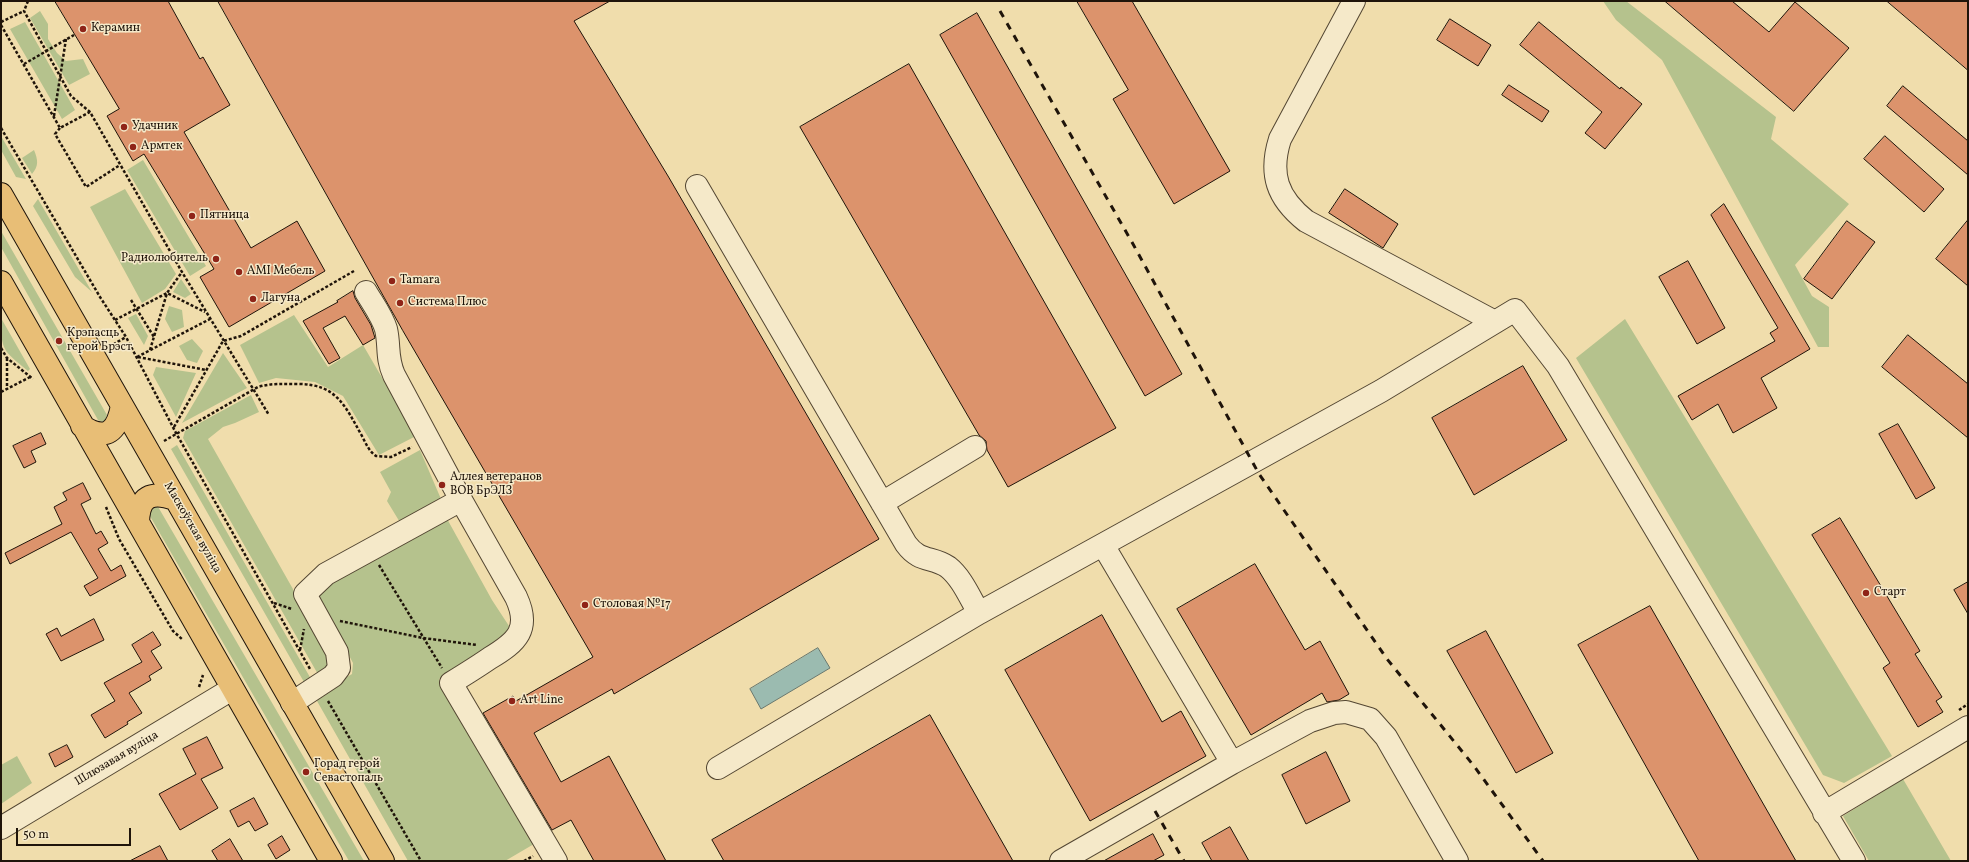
<!DOCTYPE html>
<html>
<head>
<meta charset="utf-8">
<style>
	body { margin:0 }
	#map { position:relative; width:1969px; height:862px; overflow:hidden; background:#f0ddac; font-family:Vollkorn,serif }
	canvas { display:block }
	.frame { position:absolute; inset:0; border:2px solid #1f140a; pointer-events:none }
	.scale { position:absolute; left:16px; top:828px; width:115px; height:18px; box-sizing:border-box; border:2px solid #1f140a; border-top:0; padding-left:5px; font-size:12px; line-height:14px; white-space:nowrap; color:#1f140a; -webkit-text-stroke:3px #f5e9c9; paint-order:stroke }
</style>
</head>
<body>
<div id="map">
<canvas width="1969" height="862"></canvas>
<div class="frame"></div>
<div class="scale">50 m</div>
</div>
<script>
const c = document.querySelector('canvas').getContext('2d');
c.lineJoin = 'round';
function fillPath(path, color) {
  c.fillStyle = color;
  c.fill(path, 'evenodd');
}
function trace(path, color, width, dash) {
  c.strokeStyle = color;
  c.lineWidth = width;
  c.lineCap = dash ? 'butt' : 'round';
  c.setLineDash(dash || []);
  c.stroke(path);
}
function drawText(font, color, halo, rows, align = 'center') {
  c.font = font + ' Vollkorn,serif';
  c.lineWidth = 3;
  c.setLineDash([]);
  c.textBaseline = 'middle';
  c.strokeStyle = halo;
  c.fillStyle = color;
  for (const [text, x, y, turn = 0] of rows) {
    c.save();
    c.translate(x, y);
    c.rotate((+turn || 0) * Math.PI / 180);
    c.textAlign = isNaN(turn) ? turn : align;
    if (halo) c.strokeText(text, 0, 0);
    c.fillText(text, 0, 0);
    c.restore();
  }
}
fillPath(new Path2D(`
	M 1603,1 L 1626,1 L 1776,117 L 1771,139 L 1849,204 L 1795,265 L 1812,296 L 1829,307 L 1829,347 L 1818,347 L 1662,60 L 1616,20 Z
	M 40,11 L 48,24 L 48,39 L 57,53 L 66,61 L 83,59 L 90,74 L 69,85 L 30,18 Z
	M 25,22 L 75,110 L 62,119 L 10,29 Z
	M 1,136 L 26,179 L 16,177 L 1,150 Z
	M 34,150 C 38,160 39,166 32,174 L 22,158 Z
	M 143,160 L 206,266 L 190,276 L 127,170 Z
	M 125,189 L 176,274 L 165,289 L 142,303 L 90,207 Z
	M 38,199 L 92,292 L 75,277 L 33,206 Z
	M 1,231 L 107,415 L 106,420 L 103,422 L 98,420 L 1,247 Z
	M 181,279 L 191,294 L 185,298 L 173,292 Z
	M 169,306 L 182,310 L 184,327 L 172,332 L 165,319 Z
	M 136,314 L 148,336 L 144,345 L 128,318 Z
	M 294,315 L 328,367 L 363,345 L 416,436 L 379,455 L 343,396 L 315,382 L 276,378 L 259,383 L 240,345 Z
	M 1,318 L 30,369 L 28,371 C 3,350 1,351 1,318 Z
	M 1625,319 L 1892,756 L 1844,783 L 1823,775 L 1576,358 Z
	M 192,339 L 203,351 L 197,363 L 187,360 L 179,346 Z
	M 223,353 L 247,388 L 182,423 Z
	M 156,367 L 196,373 L 176,417 L 153,375 Z
	M 251,395 L 259,412 L 235,423 L 223,427 L 208,439 L 332,658 L 331,668 L 319,676 L 183,438 L 185,431 Z
	M 177,445 L 311,679 L 304,682 L 171,449 Z
	M 420,450 L 441,499 L 401,524 L 387,501 L 391,492 L 380,472 Z
	M 157,505 L 364,861 L 349,861 L 147,511 Z
	M 446,517 L 492,600 L 509,626 L 508,634 L 439,679 L 534,844 L 505,861 L 408,861 L 317,701 L 320,693 L 352,674 L 353,663 L 317,595 L 322,584 Z
	M 17,756 L 32,783 L 1,804 L 1,765 Z
	M 1903,779 L 1951,861 L 1869,861 L 1843,816 Z`), '#b5c28d');
const water = new Path2D(`
	M 818,648 L 830,668 L 761,709 L 750,689 Z`);
fillPath(water, '#9bbbb0');
trace(water, '#69786e', 1);
const building = new Path2D(`
	M 55,1 L 168,1 L 200,59 L 203,57 L 230,105 L 184,132 L 251,248 L 297,221 L 325,271 L 229,327 L 200,277 L 214,269 L 144,154 L 133,161 L 107,116 L 119,109 Z
	M 218,1 L 610,1 L 574,21 L 668,176 L 879,539 L 614,694 L 612,689 L 534,733 L 561,782 L 609,756 L 666,861 L 594,861 L 571,820 L 552,830 L 483,713 L 513,696 L 516,701 L 593,657 L 403,331 Z
	M 1077,1 L 1132,1 L 1230,171 L 1174,204 L 1113,99 L 1128,90 Z
	M 1665,1 L 1732,1 L 1769,32 L 1795,2 L 1849,48 L 1794,111 Z
	M 1887,1 L 1968,1 L 1968,70 Z
	M 977,13 L 1182,374 L 1145,396 L 940,35 Z
	M 1450,19 L 1491,45 L 1478,66 L 1437,40 Z
	M 1539,22 L 1620,89 L 1621,87 L 1642,104 L 1605,149 L 1585,133 L 1602,112 L 1520,45 Z
	M 909,64 L 1116,428 L 1008,487 L 987,450 L 986,441 L 979,435 L 800,127 Z
	M 1509,85 L 1549,111 L 1542,122 L 1502,95 Z
	M 1903,86 L 1968,141 L 1968,175 L 1887,106 Z
	M 1885,136 L 1944,189 L 1924,212 L 1864,159 Z
	M 1345,189 L 1398,224 L 1383,248 L 1329,213 Z
	M 1724,204 L 1810,349 L 1761,378 L 1777,408 L 1733,433 L 1718,404 L 1692,420 L 1678,396 L 1775,341 L 1770,333 L 1778,328 L 1711,215 Z
	M 1968,220 L 1968,286 L 1936,259 Z
	M 1847,221 L 1875,242 L 1832,299 L 1804,279 Z
	M 1688,261 L 1725,328 L 1697,344 L 1659,277 Z
	M 353,291 L 355,298 L 371,325 L 375,338 L 363,345 L 345,316 L 323,328 L 340,358 L 329,364 L 303,321 L 338,302 L 337,301 Z
	M 1908,335 L 1968,384 L 1968,438 L 1882,367 Z
	M 1523,366 L 1567,440 L 1474,495 L 1432,418 Z
	M 1898,424 L 1935,488 L 1916,499 L 1879,434 Z
	M 41,433 L 46,444 L 31,451 L 36,462 L 24,468 L 13,446 Z
	M 83,483 L 91,499 L 81,504 L 96,534 L 101,531 L 108,543 L 98,549 L 111,571 L 121,565 L 126,576 L 90,596 L 84,586 L 98,578 L 71,532 L 10,564 L 5,553 L 62,524 L 54,507 L 67,500 L 63,493 Z
	M 1840,518 L 1920,651 L 1915,654 L 1942,697 L 1936,701 L 1943,712 L 1918,727 L 1883,668 L 1890,663 L 1812,535 Z
	M 1255,564 L 1305,650 L 1320,641 L 1349,694 L 1339,700 L 1327,702 L 1322,693 L 1251,735 L 1177,609 Z
	M 1968,582 L 1968,614 L 1954,590 Z
	M 1650,606 L 1796,861 L 1699,861 L 1578,645 Z
	M 1102,615 L 1162,722 L 1181,711 L 1206,756 L 1090,821 L 1005,670 Z
	M 94,619 L 104,640 L 61,661 L 46,634 L 57,628 L 61,636 Z
	M 1486,631 L 1553,753 L 1516,773 L 1447,651 Z
	M 153,632 L 161,645 L 151,651 L 162,668 L 149,676 L 151,680 L 129,693 L 142,713 L 127,722 L 128,724 L 105,738 L 91,715 L 115,701 L 104,683 L 142,662 L 132,645 Z
	M 930,715 L 1013,861 L 724,861 L 712,840 Z
	M 207,737 L 223,768 L 201,779 L 218,808 L 180,830 L 159,794 L 196,774 L 183,749 Z
	M 67,745 L 73,757 L 55,767 L 49,754 Z
	M 1326,752 L 1350,801 L 1306,824 L 1282,775 Z
	M 254,798 L 268,824 L 255,831 L 249,821 L 238,827 L 230,811 Z
	M 1230,827 L 1249,861 L 1212,861 L 1202,843 Z
	M 1153,834 L 1164,855 L 1153,861 L 1104,861 Z
	M 282,836 L 290,850 L 276,859 L 268,845 Z
	M 230,839 L 243,861 L 218,861 L 212,851 Z
	M 160,846 L 168,861 L 130,861 Z`);
fillPath(building, '#dc936c');
trace(building, '#1f140a', 1);
const minor = new Path2D(`
	M 1354,1 L 1280,139 C 1269,174 1277,198 1306,221 L 1495,322
	M 697,186 L 906,544 C 920,563 932,556 948,567 C 962,578 970,598 979,613
	M 366,292 C 373,304 382,316 386,329 C 390,346 386,357 394,375 L 461,500
	M 882,503 L 975,447
	M 1103,545 L 1232,763
	M 292,703 L 333,676 L 339,668 L 337,652 L 305,594 L 326,574 L 461,500 L 516,597 C 531,629 517,642 490,658 C 477,667 464,675 451,683 L 556,861
	M 718,768 L 979,613 L 1381,391 L 1515,310 L 1558,366 L 1854,861
	M 1824,813 L 1968,727
	M 1,828 L 232,689
	M 1061,861 L 1232,763 L 1310,721 L 1334,713 L 1346,712 L 1370,719 L 1386,737 L 1457,861`);
const major = new Path2D(`
	M 1,194 L 383,861
	M 1,282 L 331,861
	M 82,426 C 107,442 117,431 122,406
	M 138,522 C 139,496 151,491 175,499`);
trace(minor, '#534632', 24);
trace(major, '#1f140a', 24);
trace(new Path2D(`
	M 28,1 L 24,11 L 71,96 L 90,112 L 182,272 L 269,415
	M 1,22 L 24,11
	M 1,25 L 60,128 L 90,112
	M 24,64 L 74,35
	M 54,116 L 66,39
	M 1,128 L 100,297 L 126,337 L 176,433 L 310,669
	M 60,128 L 55,134 L 86,187 L 120,165
	M 131,300 L 154,337
	M 115,320 L 167,293 L 205,312
	M 109,347 L 126,337
	M 1,348 L 7,358 L 33,379
	M 150,350 L 167,293 L 182,272
	M 137,357 L 210,319
	M 138,357 L 206,370
	M 7,358 L 7,389
	M 1,392 L 32,376
	M 174,427 L 223,341 L 241,336 L 354,271
	M 164,441 L 258,387 C 271,383 284,384 298,384 C 337,384 345,406 362,436 C 366,444 369,451 376,456 L 391,457 L 412,447
	M 106,507 L 119,539 L 173,631 L 183,640
	M 379,565 L 442,668
	M 274,603 L 292,609
	M 340,621 L 423,638 L 477,645
	M 300,650 L 304,629
	M 199,687 L 203,675
	M 328,701 L 421,861
	M 1959,710 L 1968,704
	M 524,861 L 533,856`), '#1f140a', 2.5, [3, 2]);
trace(minor, '#f5e9c9', 22);
trace(major, '#e8be76', 22);
trace(new Path2D(`
	M 1000,11 L 1133,244 L 1259,474 L 1387,659 L 1474,766 L 1543,861
	M 1155,811 L 1184,861`), '#1f140a', 3, [7, 7]);
for (const [x, y, r, color] of [
	[83,29,4,"#8f2418"],
	[124,127,4,"#8f2418"],
	[133,147,4,"#8f2418"],
	[192,216,4,"#8f2418"],
	[216,259,4,"#8f2418"],
	[239,272,4,"#8f2418"],
	[392,281,4,"#8f2418"],
	[253,299,4,"#8f2418"],
	[400,303,4,"#8f2418"],
	[59,341,4,"#8f2418"],
	[442,485,4,"#8f2418"],
	[1866,593,4,"#8f2418"],
	[585,605,4,"#8f2418"],
	[512,701,4,"#8f2418"],
	[306,772,4,"#8f2418"]
]) {
  const dot = new Path2D();
  dot.arc(x, y, r, 0, 2 * Math.PI);
  c.fillStyle = color;
  c.fill(dot);
  trace(dot, '#f5e9c9', 1.5);
}
drawText('12px', '#1f140a', '#f5e9c9', [
	["Керамин",91,29],
	["Удачник",132,127],
	["Армтек",141,147],
	["Пятница",200,216],
	["Радиолюбитель",208,259,"right"],
	["AMI Мебель",247,272],
	["Tamara",400,281],
	["Лагуна",261,299],
	["Система Плюс",408,303],
	["Крэпасць",67,334],
	["герой Брэст",67,348],
	["Аллея ветеранов",450,478],
	["ВОВ БрЭЛЗ",450,492],
	["Старт",1874,593],
	["Столовая №17",593,605],
	["Art Line",520,701],
	["Горад герой",314,765],
	["Севастопаль",314,779]
], 'left');
drawText('12px', '#1f140a', '#f5e9c9', [
	["Маскоўская вуліца",192,528,60],
	["Шлюзавая вуліца",117,759,-31]
]);
</script>
</body>
</html>
